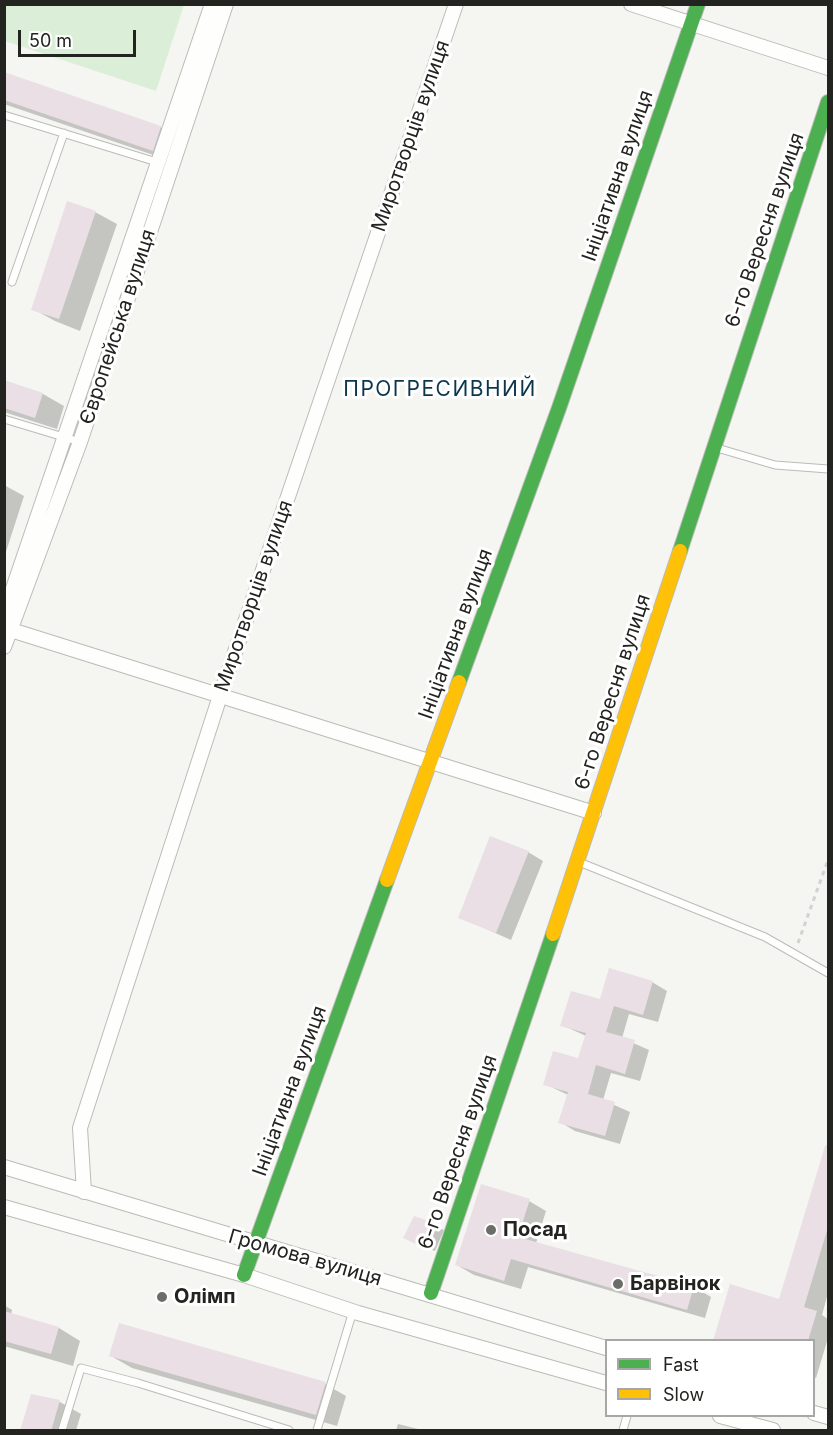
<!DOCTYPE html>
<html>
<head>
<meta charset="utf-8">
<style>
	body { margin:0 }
	#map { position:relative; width:833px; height:1435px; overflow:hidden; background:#f5f5f1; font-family:Inter,sans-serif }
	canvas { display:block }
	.frame { position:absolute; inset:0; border:6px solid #232320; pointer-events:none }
	.legend { position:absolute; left:605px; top:1339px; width:210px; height:78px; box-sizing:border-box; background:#fff; border:2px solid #a7a7a6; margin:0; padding:8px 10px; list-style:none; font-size:18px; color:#232320 }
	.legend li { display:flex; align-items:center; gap:12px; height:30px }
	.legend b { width:30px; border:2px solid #a7a7a6 }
	.scale { position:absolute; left:18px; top:30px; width:118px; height:27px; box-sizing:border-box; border:3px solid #232320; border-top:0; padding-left:8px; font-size:18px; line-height:21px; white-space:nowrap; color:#232320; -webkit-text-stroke:4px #fff; paint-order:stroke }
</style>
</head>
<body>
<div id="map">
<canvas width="833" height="1435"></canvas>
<div class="frame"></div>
<ul class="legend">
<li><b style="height:8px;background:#4caf50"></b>Fast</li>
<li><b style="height:8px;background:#ffc107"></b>Slow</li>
</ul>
<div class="scale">50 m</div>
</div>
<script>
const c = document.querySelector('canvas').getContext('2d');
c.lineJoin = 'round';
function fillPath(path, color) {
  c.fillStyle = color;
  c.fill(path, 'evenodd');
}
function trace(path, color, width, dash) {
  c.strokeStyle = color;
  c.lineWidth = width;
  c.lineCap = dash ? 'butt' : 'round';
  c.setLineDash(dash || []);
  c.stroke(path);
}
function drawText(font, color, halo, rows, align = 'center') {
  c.font = font + ' Inter,sans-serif';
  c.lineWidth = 6;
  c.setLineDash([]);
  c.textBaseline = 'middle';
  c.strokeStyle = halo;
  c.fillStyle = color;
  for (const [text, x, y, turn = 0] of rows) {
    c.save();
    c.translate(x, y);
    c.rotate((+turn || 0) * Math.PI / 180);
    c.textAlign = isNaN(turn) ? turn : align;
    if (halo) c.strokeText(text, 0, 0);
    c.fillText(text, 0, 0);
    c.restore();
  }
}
fillPath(new Path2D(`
	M 5,4 L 184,4 L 184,5 L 156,91 L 5,41 Z`), '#dbeed7');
fillPath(new Path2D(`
	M 4,74 L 160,127 L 182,139 L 174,162 L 4,104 Z
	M 95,212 L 117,224 L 80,331 L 55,321 L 33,309 Z
	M 4,381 L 43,394 L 64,406 L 57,429 L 4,412 Z
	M 4,485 L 24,496 L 4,558 Z
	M 528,852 L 543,861 L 511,940 L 459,917 Z
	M 652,982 L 667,991 L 658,1022 L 629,1014 L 622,1038 L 649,1050 L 640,1081 L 611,1073 L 603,1100 L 630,1112 L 620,1144 L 575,1131 L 560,1122 L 568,1095 L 545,1084 L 579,1060 L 586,1036 L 562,1025 L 601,1001 Z
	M 828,1141 L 828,1293 L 822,1315 L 828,1319 L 828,1338 L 816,1378 L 814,1377 L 814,1340 L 714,1340 L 780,1301 Z
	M 529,1201 L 546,1211 L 536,1243 L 694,1287 L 711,1297 L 705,1318 L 528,1267 L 521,1289 L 474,1275 L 457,1265 Z
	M 414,1218 L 444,1230 L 435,1251 L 412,1242 Z
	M 4,1305 L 12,1310 L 11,1315 L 59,1328 L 80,1341 L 73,1366 L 4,1346 Z
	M 111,1356 L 325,1384 L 346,1396 L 337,1426 L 132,1368 Z
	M 32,1395 L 60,1402 L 81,1414 L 76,1430 L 21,1430 Z
	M 398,1424 L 422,1430 L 396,1430 Z`), '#0003');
fillPath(new Path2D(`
	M 4,72 L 161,126 L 153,151 L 4,100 Z
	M 67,201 L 96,211 L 59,319 L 31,310 Z
	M 4,380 L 43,393 L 35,418 L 4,408 Z
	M 490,836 L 529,851 L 496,933 L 458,918 Z
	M 609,968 L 653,981 L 643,1015 L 614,1006 L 606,1032 L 635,1040 L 625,1074 L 596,1065 L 588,1094 L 615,1102 L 605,1136 L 558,1123 L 568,1092 L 543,1085 L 553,1051 L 578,1058 L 586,1033 L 560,1026 L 571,991 L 600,999 Z
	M 825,1146 L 828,1147 L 828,1227 L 804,1307 L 817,1311 L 808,1341 L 713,1341 L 730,1284 L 779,1299 Z
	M 481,1184 L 530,1199 L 518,1237 L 694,1286 L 687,1310 L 511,1259 L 504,1281 L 455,1265 Z
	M 414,1216 L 438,1224 L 427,1249 L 403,1238 Z
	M 4,1311 L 59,1327 L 51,1354 L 4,1341 Z
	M 119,1323 L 326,1382 L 316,1415 L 109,1356 Z
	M 31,1394 L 60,1400 L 51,1431 L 20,1431 Z`), '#e9dfe5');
const lane = new Path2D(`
	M 4,115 L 160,163
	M 12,282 L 64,133
	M 4,419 L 80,442
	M 717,448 L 775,465 L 828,469
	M 579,862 L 765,937 L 828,973
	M 62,1430 L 81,1368 L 138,1383 L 289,1430
	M 317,1430 L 353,1311
	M 623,1430 L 627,1416`);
const street = new Path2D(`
	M 631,4 L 828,68
	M 4,615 L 212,4
	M 11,630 L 594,813
	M 4,647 L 80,442 L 226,4
	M 4,1167 L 606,1348
	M 84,1192 L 80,1128 L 220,696 L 456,4
	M 4,1207 L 244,1275 L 358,1313 L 606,1383
	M 814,1413 L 828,1417
	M 720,1416 L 773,1430`);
const fast = new Path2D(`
	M 680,551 L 828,102
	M 459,682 L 559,408 L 698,4
	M 244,1275 L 387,880
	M 431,1293 L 553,934`);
const slow = new Path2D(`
	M 387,880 L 459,682
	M 553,934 L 680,551`);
trace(lane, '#bbbbb8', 9);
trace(street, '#bbbbb8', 16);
trace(fast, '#bbbbb8', 16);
trace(slow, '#bbbbb8', 16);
trace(new Path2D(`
	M 798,943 L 828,860`), '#d2d2d2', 3, [4.5, 4.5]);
trace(lane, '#fefefd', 7);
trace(street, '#fefefd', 14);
trace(fast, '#4caf50', 14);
trace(slow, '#ffc107', 14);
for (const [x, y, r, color] of [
	[491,1230,6,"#6c6c69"],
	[618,1284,6,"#6c6c69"],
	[162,1297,6,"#6c6c69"]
]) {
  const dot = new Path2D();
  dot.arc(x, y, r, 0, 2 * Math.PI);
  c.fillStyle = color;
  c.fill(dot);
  trace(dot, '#fff', 2);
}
drawText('20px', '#232320', '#fff', [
	["Миротворців вулиця",411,136,-71],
	["Ініціативна вулиця",618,176,-71],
	["6-го Вересня вулиця",765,230,-71],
	["Європейська вулиця",118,327,-72],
	["Миротворців вулиця",254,596,-71],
	["Ініціативна вулиця",456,634,-70],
	["6-го Вересня вулиця",613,692,-72],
	["Ініціативна вулиця",290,1091,-70],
	["6-го Вересня вулиця",458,1152,-71],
	["Громова вулиця",305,1258,16]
]);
drawText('bold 20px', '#232320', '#fff', [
	["Посад",503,1230],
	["Барвінок",630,1284],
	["Олімп",174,1297]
], 'left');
c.letterSpacing = '1.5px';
drawText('21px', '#0b364c', '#fff', [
	["ПРОГРЕСИВНИЙ",440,390]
]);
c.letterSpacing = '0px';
</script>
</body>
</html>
